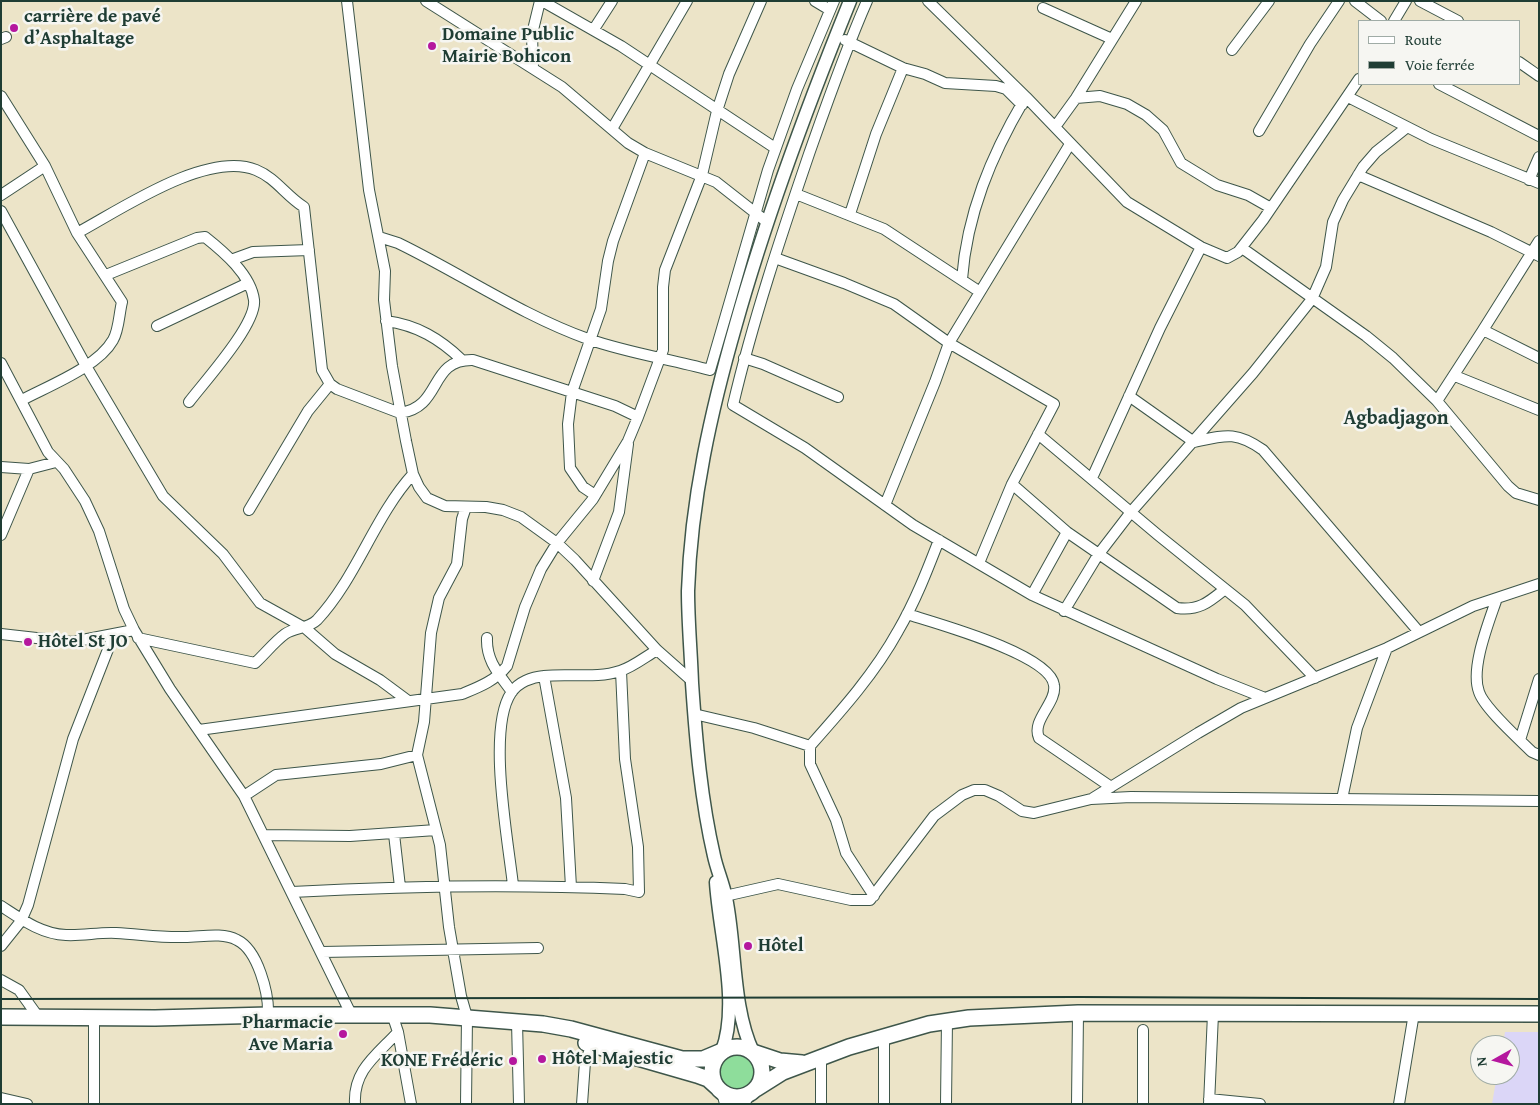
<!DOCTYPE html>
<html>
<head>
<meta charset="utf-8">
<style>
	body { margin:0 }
	#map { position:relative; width:1540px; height:1105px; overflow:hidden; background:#ece4c8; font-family:"Gentium Book Plus",serif }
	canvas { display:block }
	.frame { position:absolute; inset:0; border:2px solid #1f3d34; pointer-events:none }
	.legend { position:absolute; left:1358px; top:20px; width:162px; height:65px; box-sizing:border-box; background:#f6f6f2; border:1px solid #a0aca6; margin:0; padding:6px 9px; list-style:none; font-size:15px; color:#1f3d34 }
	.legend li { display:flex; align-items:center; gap:10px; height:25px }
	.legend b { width:25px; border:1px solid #a0aca6 }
	.north { position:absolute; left:1470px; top:1035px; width:50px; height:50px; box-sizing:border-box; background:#f6f6f2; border:1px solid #a0aca6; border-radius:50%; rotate:263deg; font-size:14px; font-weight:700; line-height:20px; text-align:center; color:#1f3d34 }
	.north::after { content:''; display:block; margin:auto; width:18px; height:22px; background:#b5179e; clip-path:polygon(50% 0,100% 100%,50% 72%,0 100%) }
</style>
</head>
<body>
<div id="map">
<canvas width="1540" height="1105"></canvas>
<div class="frame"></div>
<ul class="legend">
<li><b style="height:6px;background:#fff"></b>Route</li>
<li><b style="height:6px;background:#1f3d34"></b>Voie ferrée</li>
</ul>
<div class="north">N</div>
</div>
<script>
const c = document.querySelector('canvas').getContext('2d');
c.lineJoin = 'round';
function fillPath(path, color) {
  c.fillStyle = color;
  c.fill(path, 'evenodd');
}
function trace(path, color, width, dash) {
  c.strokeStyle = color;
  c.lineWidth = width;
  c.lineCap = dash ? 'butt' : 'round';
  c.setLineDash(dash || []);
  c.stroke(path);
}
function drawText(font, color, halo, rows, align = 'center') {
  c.font = font + ' "Gentium Book Plus",serif';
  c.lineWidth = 5;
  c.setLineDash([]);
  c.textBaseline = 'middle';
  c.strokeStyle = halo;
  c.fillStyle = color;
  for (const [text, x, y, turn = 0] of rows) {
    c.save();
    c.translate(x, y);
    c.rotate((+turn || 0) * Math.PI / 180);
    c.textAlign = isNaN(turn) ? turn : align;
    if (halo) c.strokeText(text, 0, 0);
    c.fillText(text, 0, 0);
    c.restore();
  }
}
fillPath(new Path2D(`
	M 1505,1032 L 1539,1032 L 1539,1104 L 1492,1104 L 1497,1075 L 1510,1075 L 1510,1045 L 1503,1045 Z`), '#dbd6f7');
fillPath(new Path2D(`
	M718 1072a18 18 0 1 1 36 0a18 18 0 1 1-36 0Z`), '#8edd9b');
const minor = new Path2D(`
	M 347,1 L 369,190 L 385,271 L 384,300 L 392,366 L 406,441 L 413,474 L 419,487 L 427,498 L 445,506 L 486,507 L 503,510 L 521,517 L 557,543 L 575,560 L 657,650 L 692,681
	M 426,1 L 562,87 L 628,143 L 645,153 L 716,182 L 767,222
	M 542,1 L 621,46 L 775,148
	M 815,1 L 830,10
	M 867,1 C 845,51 827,103 809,154 C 781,236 753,320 733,405 L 805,448 L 913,525 L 1032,595 L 1217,679 L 1265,698
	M 928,1 L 1026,97 L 1127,202 L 1201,247 L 1227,258 L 1238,252 L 1263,220 L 1359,79
	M 1355,1 L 1381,21
	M 1420,1 L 1458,21
	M 1043,8 L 1112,39
	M 1394,21 L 1406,1
	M 594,29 L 612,1
	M 1,39 L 6,37
	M 845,40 L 903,68 L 925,74 L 945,83 L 996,86 L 1006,89 L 1022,105
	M 1232,50 L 1269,1
	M 1519,62 L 1539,76
	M 533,68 L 532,34 L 540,1
	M 1439,84 L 1539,136
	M 1,96 L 45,166 L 77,233 L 122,302 C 119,314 119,330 113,340 C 98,367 48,386 22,400
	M 1348,97 L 1431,139 L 1539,183
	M 1076,98 L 1100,96 L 1127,104 L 1146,115 L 1163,130 L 1181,163 L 1217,185 L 1248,195 L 1271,208
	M 1055,127 L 1076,98 L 1136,1
	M 612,129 L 687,1
	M 1259,131 L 1310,44 L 1339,1
	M 1358,175 L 1491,232 L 1539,256
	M 1529,180 L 1539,157
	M 796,194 L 884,229 L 980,292
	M 1,195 L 45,166
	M 1,211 L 86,366 L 163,496 L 223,554 L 260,603 L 305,628 L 335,654 L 380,680 L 407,700
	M 850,214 L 876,134 L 903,68
	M 77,233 C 120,210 207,150 256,170 C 276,178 286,196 304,207 L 322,370 L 330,384 L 337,389 L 400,413 C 443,407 428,359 473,360 L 615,406 L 638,417
	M 379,237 L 398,243 C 462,274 521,315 588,339 C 628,353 670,359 710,370 L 768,170 L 797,89 L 834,1
	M 1242,248 L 1366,336 L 1393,358 L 1437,401 L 1508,486 L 1516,493 L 1539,500
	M 775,258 L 844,283 L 894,304 L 949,343 L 1054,404 L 1012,484 L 979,563
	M 231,260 L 253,252 L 309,250
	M 106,275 L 197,238 L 205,237 C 224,252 251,275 254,300 C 257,324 205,381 189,402
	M 962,279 C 967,214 991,156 1024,100
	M 386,321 C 417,325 440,339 462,360
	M 157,326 L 248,283
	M 1483,330 L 1539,241
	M 744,358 L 763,364 L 838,397
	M 1,363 L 48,452 L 64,469 L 85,501 L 99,531 L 124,609 L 134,630 L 170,689 L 244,796 L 351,1014
	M 1455,376 L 1539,410
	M 1129,396 L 1194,442 C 1226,435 1236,431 1263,450 L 1419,632
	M 1437,401 L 1483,330 L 1539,358
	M 1038,434 L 1158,535 L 1245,605 L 1315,678
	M 1,467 L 29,469 L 56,462
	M 1092,478 L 1160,328 L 1201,247
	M 1012,484 L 1067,532 L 1177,608 C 1199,611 1209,602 1225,589
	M 595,495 L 583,487 L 570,468 L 568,424 L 572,392 L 601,309 L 608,261 L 613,241 L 645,153
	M 885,505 L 935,382 L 949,343 L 1070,144
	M 466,507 L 462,519 L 457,564 L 439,598 L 431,633 L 424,722 L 417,755 L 440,845 L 449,927 L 461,996 L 467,1017 L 466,1104
	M 249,510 L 308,411 L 330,384
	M 1,535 L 29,469
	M 593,581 L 619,512 L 628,444
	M 1032,595 L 1067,532
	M 1497,598 C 1489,622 1470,668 1479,692 C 1484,708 1519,739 1532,752 L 1539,755
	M 1064,611 L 1098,555 L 1131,512 L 1253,373 L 1312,299 L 1326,267 L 1333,222 L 1343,200 L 1363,167 L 1376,152 L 1406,128
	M 907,614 C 935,623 1050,654 1054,685 C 1057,703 1031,720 1039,738 L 1111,787
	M 1,634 L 72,642 L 134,630
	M 138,638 L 255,663 C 265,654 274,642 285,634 C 295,627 308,629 317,620 C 357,577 374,517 413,474
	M 487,638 C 486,661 499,674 512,692
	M 544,676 L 566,798 L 571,887
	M 694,714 L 754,728 L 810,746
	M 199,730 L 462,694 C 479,687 495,681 507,666 L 525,607 L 541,569 L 557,543 L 593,499 L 628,441 L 638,417 L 663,350 L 663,287 L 665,270 L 702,175 L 717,111 L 729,74 L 761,1
	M 1520,740 L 1539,679
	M 244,796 L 276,775 L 381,764 L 417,755
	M 1093,798 L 1198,733 L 1241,708 L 1387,648 L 1473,606 L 1539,584
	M 1342,799 L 1357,728 L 1387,648
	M 394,834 L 400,887
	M 264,835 L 350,836 L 436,830
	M 513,885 C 508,840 487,729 511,693 C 518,682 532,677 544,676 C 569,673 597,679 620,671 C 633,667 645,657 657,650
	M 292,892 C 403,886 514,884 625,889 L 639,892 L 638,847 L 625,759 L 621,671
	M 725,896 L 778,884 L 851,900 L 870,900 L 934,816 L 962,795 L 974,790 L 985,790 L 999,796 L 1022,811 L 1034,813 L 1091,799 L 1131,797 L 1539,801
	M 874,896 L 846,853 L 836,820 L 810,764 L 810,746 C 842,710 875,673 898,631 C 915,602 927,571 939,540
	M 1,906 C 21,919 41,934 66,935 C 83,936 99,932 116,933 C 139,934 161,938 185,937 C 201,937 222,932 237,940 C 258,950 269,994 268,1015
	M 1,946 L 21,921 L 28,905 L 73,739 L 114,634
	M 322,952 L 538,948
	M 1,980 L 19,990 L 39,1018
	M 392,1014 L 398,1032 L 411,1104
	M 94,1018 L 94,1104
	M 517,1022 L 519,1104
	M 722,1092 L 725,1104
	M 1,1098 L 27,1104
	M 1209,1099 L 1260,1104
	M 355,1104 C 353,1070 377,1055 398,1032
	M 582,1104 L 585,1062 L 592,1045
	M 744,1104 L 750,1094
	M 821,1104 L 821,1058
	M 884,1104 L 884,1037
	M 946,1104 L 947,1020
	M 1077,1104 L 1078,1013
	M 1143,1104 L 1143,1030
	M 1209,1104 L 1213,1014
	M 1399,1104 L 1414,1013`);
const major = new Path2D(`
	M 716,882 C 719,933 740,1003 722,1051
	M 753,1052 C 732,1008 736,946 726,898 C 723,883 717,870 714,856 C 701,800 696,741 692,683 C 691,653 688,622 688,591 C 691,500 711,411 736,324 C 767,214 807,107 850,1`);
const highway = new Path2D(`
	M 1,1017 L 155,1018 L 268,1015 L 430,1015 L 543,1024 L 571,1029 L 682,1059 L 703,1059 L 722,1051
	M 586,1043 L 697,1075 L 708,1079 L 718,1088
	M712 1072a25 25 0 1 1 50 0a25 25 0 1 1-50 0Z
	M 753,1052 L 780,1061 L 802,1063
	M 756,1089 L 783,1072 L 849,1047 L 929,1024 L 969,1018 L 1078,1013 L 1539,1014`);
trace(minor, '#3e564a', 12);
trace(major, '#3e564a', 15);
trace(highway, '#3e564a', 18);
trace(minor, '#fff', 10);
trace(major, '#fff', 12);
trace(highway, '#fff', 15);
trace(new Path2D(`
	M 1,999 L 1079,997 L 1539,999`), '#1f3d34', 2);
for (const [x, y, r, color] of [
	[14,28,5,"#b5179e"],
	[432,46,5,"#b5179e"],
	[28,642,5,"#b5179e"],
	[748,946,5,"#b5179e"],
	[343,1034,5,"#b5179e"],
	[542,1059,5,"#b5179e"],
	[513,1061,5,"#b5179e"]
]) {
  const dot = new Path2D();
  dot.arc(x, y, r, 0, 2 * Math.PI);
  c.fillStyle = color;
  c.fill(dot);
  trace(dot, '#f6f6f2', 2);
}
drawText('bold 19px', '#1f3d34', '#f6f6f2', [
	["carrière de pavé",24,17],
	["d’Asphaltage",24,39],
	["Domaine Public",442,35],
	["Mairie Bohicon",442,57],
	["Hôtel St JO",38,642],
	["Hôtel",758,946],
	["Pharmacie",333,1023,"right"],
	["Ave Maria",333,1045,"right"],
	["Hôtel Majestic",552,1059],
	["KONE Frédéric",503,1061,"right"]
], 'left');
drawText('bold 20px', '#1f3d34', '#f6f6f2', [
	["Agbadjagon",1396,419]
]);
</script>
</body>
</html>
